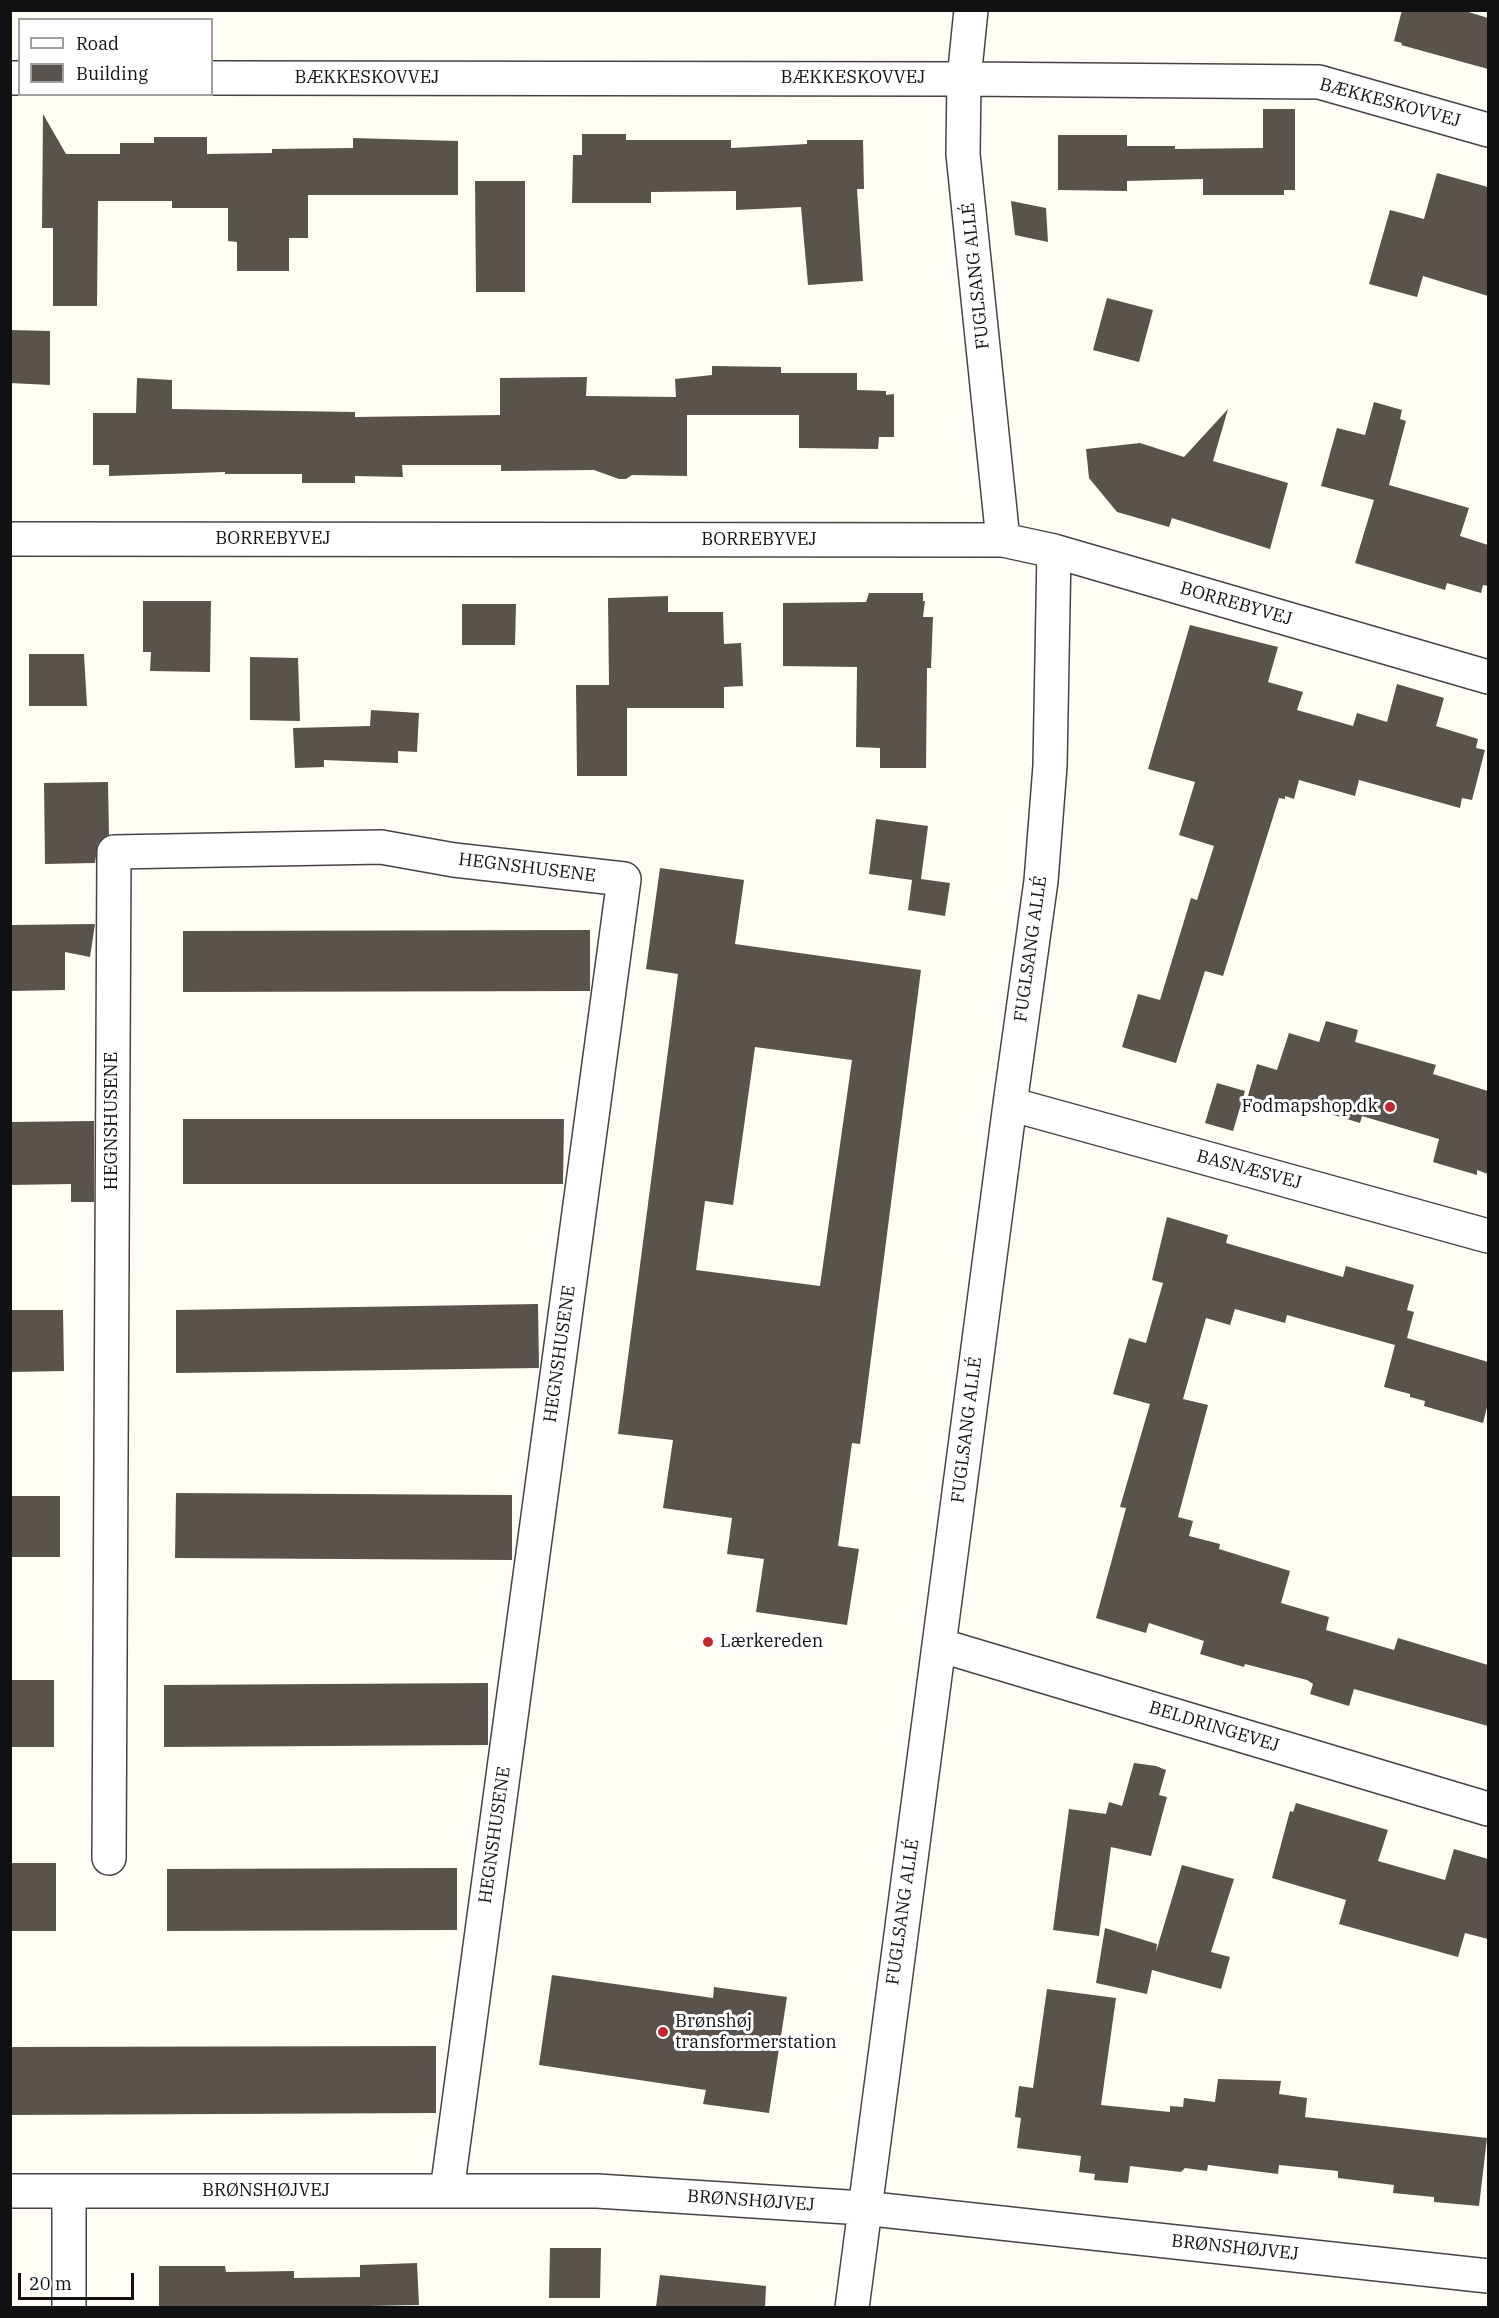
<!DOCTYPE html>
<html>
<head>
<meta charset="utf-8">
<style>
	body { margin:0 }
	#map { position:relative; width:1499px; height:2318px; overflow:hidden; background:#fffdf5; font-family:"IBM Plex Serif",serif }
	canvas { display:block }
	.frame { position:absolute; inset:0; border:12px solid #111; pointer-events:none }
	.legend { position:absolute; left:18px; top:18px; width:195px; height:78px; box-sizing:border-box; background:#fff; border:2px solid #a0a0a0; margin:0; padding:8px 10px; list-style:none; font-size:18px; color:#111 }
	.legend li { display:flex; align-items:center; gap:12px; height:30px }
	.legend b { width:30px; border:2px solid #a0a0a0 }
	.scale { position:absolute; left:18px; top:2273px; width:116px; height:27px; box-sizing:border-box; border:3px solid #111; border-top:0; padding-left:8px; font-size:18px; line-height:21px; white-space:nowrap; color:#111; -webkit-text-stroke:4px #fff; paint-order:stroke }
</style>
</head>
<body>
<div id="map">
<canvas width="1499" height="2318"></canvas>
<div class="frame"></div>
<ul class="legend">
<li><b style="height:8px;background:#fff"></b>Road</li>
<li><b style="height:16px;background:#5a524d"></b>Building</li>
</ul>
<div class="scale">20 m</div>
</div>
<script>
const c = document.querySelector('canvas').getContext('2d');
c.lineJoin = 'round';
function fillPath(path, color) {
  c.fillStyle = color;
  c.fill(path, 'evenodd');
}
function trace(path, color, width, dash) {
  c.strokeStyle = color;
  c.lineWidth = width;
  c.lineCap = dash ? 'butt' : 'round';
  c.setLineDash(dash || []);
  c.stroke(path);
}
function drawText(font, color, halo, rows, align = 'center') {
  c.font = font + ' "IBM Plex Serif",serif';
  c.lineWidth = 6;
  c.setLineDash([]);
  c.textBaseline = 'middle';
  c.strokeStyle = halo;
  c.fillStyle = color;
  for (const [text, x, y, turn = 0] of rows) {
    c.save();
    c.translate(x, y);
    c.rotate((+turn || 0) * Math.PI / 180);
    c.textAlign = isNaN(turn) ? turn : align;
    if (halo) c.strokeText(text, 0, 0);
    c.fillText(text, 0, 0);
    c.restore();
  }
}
fillPath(new Path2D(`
	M 1402,10 L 1462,10 L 1488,18 L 1488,69 L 1401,45 L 1402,43 L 1394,41 Z
	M 1263,109 L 1295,109 L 1295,190 L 1284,190 L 1284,195 L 1203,195 L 1203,179 L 1127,181 L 1127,191 L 1058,190 L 1058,135 L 1127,135 L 1127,146 L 1175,146 L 1175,149 L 1263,148 Z
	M 43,114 L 66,154 L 120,154 L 120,143 L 154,143 L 154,137 L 207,137 L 207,154 L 272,153 L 272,149 L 353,148 L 353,138 L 458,141 L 458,195 L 308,195 L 308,238 L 289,238 L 289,271 L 237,271 L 237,242 L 228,241 L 228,208 L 172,208 L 172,201 L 98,201 L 97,306 L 53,306 L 53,228 L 42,228 Z
	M 582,134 L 626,134 L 626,140 L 731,140 L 731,148 L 807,144 L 807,140 L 863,140 L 864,189 L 857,189 L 863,281 L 808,285 L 801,207 L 736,210 L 736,191 L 651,192 L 651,203 L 572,203 L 573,155 L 582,155 Z
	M 1437,173 L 1488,187 L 1488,296 L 1423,276 L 1417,297 L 1369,284 L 1390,210 L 1424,219 Z
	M 475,181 L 525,181 L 525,292 L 476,292 Z
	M 1011,201 L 1046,208 L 1048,242 L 1015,235 Z
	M 1107,298 L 1153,310 L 1139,362 L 1093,350 Z
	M 10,330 L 50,331 L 50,385 L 10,383 Z
	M 712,366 L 781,367 L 781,373 L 857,373 L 857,390 L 886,391 L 886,395 L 894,394 L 894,437 L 879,437 L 878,449 L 799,448 L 799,415 L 687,415 L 687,476 L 632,475 L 626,479 L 619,479 L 594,470 L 501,471 L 501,465 L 402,465 L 403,477 L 355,476 L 355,483 L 302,483 L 302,474 L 225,474 L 225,472 L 109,476 L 109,465 L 93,465 L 93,413 L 136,413 L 137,378 L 172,380 L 172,409 L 355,412 L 355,417 L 500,415 L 500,378 L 587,377 L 586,396 L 676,397 L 675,379 L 712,375 Z
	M 1374,402 L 1402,410 L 1400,419 L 1406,421 L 1389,485 L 1469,508 L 1460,536 L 1488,545 L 1488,586 L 1483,585 L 1481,593 L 1447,583 L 1445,590 L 1355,563 L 1374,500 L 1321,486 L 1337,428 L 1365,435 Z
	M 1228,409 L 1213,461 L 1288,483 L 1270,549 L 1172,518 L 1169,527 L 1117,512 L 1089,478 L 1086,449 L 1140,443 L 1184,457 Z
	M 869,593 L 923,593 L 923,601 L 925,601 L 923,617 L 933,617 L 931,668 L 927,668 L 926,768 L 880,768 L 880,748 L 856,747 L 857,667 L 783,666 L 783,603 L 866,602 Z
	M 668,596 L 668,612 L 723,612 L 724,644 L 741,643 L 743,686 L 724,687 L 724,708 L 627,708 L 627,776 L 577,776 L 576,685 L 609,685 L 608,598 Z
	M 143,601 L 211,601 L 210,672 L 150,671 L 151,652 L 143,652 Z
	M 462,604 L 516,604 L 515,645 L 462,645 Z
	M 1190,625 L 1278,647 L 1268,682 L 1303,692 L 1297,710 L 1353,726 L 1357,713 L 1387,722 L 1397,684 L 1444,698 L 1436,726 L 1478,739 L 1476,748 L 1485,750 L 1472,800 L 1462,798 L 1460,808 L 1359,780 L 1355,796 L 1299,780 L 1294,799 L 1285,796 L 1285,799 L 1279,798 L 1223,976 L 1205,971 L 1176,1063 L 1122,1047 L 1138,994 L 1160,1000 L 1191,898 L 1197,900 L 1214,846 L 1179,835 L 1195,782 L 1148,769 Z
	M 29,654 L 84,654 L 87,706 L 29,706 Z
	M 250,657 L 298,658 L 300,721 L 250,720 Z
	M 371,710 L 419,713 L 417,752 L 398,751 L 398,763 L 324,760 L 324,767 L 295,768 L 293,728 L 370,726 Z
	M 108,782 L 109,835 L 98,843 L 95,863 L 45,864 L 44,783 Z
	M 876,819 L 928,826 L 921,879 L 950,883 L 945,916 L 908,910 L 912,880 L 869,874 Z
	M 660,868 L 744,880 L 735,944 L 921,970 L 860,1444 L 852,1443 L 838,1546 L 859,1549 L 847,1625 L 756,1612 L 764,1559 L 727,1554 L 732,1518 L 663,1508 L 673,1440 L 618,1434 L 678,974 L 646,969 ZM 755,1047 L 852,1060 L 820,1286 L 696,1270 L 705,1201 L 733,1205 Z
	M 95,924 L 90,957 L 65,952 L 65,990 L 10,991 L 10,925 Z
	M 590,930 L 590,991 L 183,992 L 183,931 Z
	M 1326,1021 L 1358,1030 L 1355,1042 L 1436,1065 L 1433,1074 L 1488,1091 L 1488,1174 L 1477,1170 L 1477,1175 L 1433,1162 L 1439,1139 L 1362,1116 L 1360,1123 L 1291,1102 L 1286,1107 L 1248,1096 L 1257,1064 L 1277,1070 L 1289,1033 L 1319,1042 Z
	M 1217,1083 L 1245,1091 L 1233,1131 L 1205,1123 Z
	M 183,1119 L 564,1119 L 563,1184 L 183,1184 Z
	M 94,1121 L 94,1202 L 71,1202 L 71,1184 L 10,1185 L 10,1122 Z
	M 1167,1217 L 1228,1235 L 1226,1243 L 1343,1277 L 1346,1266 L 1414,1285 L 1407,1310 L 1414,1312 L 1407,1338 L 1488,1362 L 1488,1403 L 1483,1423 L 1424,1406 L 1425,1401 L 1410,1397 L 1410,1394 L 1384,1387 L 1395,1345 L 1287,1315 L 1285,1323 L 1235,1309 L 1230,1325 L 1206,1318 L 1183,1399 L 1208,1405 L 1178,1517 L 1193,1521 L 1189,1536 L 1220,1544 L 1219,1549 L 1290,1571 L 1281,1603 L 1329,1617 L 1326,1630 L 1394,1650 L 1398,1638 L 1488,1665 L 1488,1726 L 1354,1689 L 1349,1706 L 1310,1694 L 1313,1684 L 1307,1680 L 1245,1664 L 1244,1667 L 1200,1654 L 1204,1641 L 1149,1623 L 1146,1633 L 1096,1618 L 1126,1508 L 1120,1507 L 1150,1404 L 1113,1394 L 1129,1338 L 1146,1343 L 1163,1283 L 1152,1280 Z
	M 538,1304 L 539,1368 L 176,1373 L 176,1310 Z
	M 10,1310 L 63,1310 L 64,1371 L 10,1372 Z
	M 176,1493 L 512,1495 L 512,1560 L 175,1558 Z
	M 10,1496 L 60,1496 L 60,1557 L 10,1557 Z
	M 10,1680 L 54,1680 L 54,1747 L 10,1747 Z
	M 488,1683 L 488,1745 L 164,1747 L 164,1685 Z
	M 1134,1763 L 1156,1766 L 1166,1770 L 1159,1795 L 1167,1797 L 1151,1856 L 1111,1847 L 1099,1936 L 1053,1930 L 1069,1809 L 1106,1814 L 1109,1802 L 1122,1806 Z
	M 1296,1803 L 1388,1830 L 1378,1861 L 1445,1880 L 1454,1849 L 1488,1859 L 1488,1939 L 1465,1933 L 1458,1957 L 1339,1924 L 1346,1900 L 1272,1878 L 1290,1811 L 1293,1812 Z
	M 10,1863 L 56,1863 L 56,1931 L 10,1931 Z
	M 1182,1865 L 1234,1879 L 1211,1952 L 1230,1957 L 1221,1989 L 1152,1970 L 1147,1994 L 1096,1983 L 1105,1928 L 1157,1944 L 1156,1952 Z
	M 457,1868 L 457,1930 L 167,1931 L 167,1869 Z
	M 552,1975 L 713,1998 L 714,1987 L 787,1997 L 769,2113 L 703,2104 L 706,2090 L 539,2065 Z
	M 1047,1989 L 1116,1998 L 1101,2105 L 1170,2112 L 1170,2106 L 1183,2107 L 1184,2098 L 1215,2102 L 1218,2079 L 1281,2081 L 1279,2094 L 1307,2098 L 1305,2117 L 1487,2138 L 1479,2206 L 1434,2202 L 1434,2197 L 1393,2193 L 1394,2185 L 1338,2178 L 1338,2171 L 1279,2165 L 1278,2174 L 1208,2165 L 1207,2171 L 1185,2168 L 1181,2172 L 1130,2166 L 1128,2183 L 1094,2180 L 1095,2174 L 1079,2172 L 1081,2156 L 1017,2148 L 1021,2118 L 1015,2117 L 1019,2086 L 1033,2088 Z
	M 436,2046 L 436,2113 L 10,2115 L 10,2047 Z
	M 550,2248 L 601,2248 L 600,2298 L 549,2298 Z
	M 417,2263 L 419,2305 L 320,2307 L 159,2307 L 159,2266 L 225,2266 L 226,2272 L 294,2271 L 294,2278 L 360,2277 L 360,2265 Z
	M 660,2275 L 766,2286 L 765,2307 L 656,2307 Z`), '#5a524d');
const minor = new Path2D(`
	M 971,10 L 964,79 L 963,154 L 1003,540
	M 10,78 L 20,78
	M 212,78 L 964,79 L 1319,82 L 1488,130
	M 10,539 L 1003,540 L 1054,551 L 1488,677
	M 1010,1104 L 1488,1236
	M 939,1645 L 1488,1809
	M 109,1858 L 114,852 L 381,847 L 454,860 L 624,879 L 447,2191
	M 10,2191 L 597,2191 L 863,2208 L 1488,2276
	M 69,2308 L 69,2191
	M 852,2308 L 1010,1104 L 1041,881 L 1050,766 L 1054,551`);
trace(minor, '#444', 36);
trace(minor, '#fff', 33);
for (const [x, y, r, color] of [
	[1390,1107,6,"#c4262e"],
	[708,1642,6,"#c4262e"],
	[663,2032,6,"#c4262e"]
]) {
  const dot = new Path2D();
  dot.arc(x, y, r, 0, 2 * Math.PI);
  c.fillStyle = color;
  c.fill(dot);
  trace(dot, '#fff', 2);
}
drawText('18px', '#111', '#fff', [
	["BÆKKESKOVVEJ",367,78],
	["BÆKKESKOVVEJ",853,78],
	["BÆKKESKOVVEJ",1390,103,15],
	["FUGLSANG ALLÉ",976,276,-96],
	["BORREBYVEJ",273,539],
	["BORREBYVEJ",759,540],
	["BORREBYVEJ",1236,604,16],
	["HEGNSHUSENE",527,868,7],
	["FUGLSANG ALLÉ",1031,949,-82],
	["HEGNSHUSENE",112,1121,-90],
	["BASNÆSVEJ",1249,1170,15],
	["HEGNSHUSENE",560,1354,-82],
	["FUGLSANG ALLÉ",967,1430,-83],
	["BELDRINGEVEJ",1214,1727,17],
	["HEGNSHUSENE",495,1835,-82],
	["FUGLSANG ALLÉ",903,1912,-82],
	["BRØNSHØJVEJ",266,2191],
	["BRØNSHØJVEJ",751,2201,4],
	["BRØNSHØJVEJ",1235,2248,6]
]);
drawText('18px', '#111', '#fff', [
	["Fodmapshop.dk",1378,1107,"right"],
	["Lærkereden",720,1642],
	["Brønshøj",675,2022],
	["transformerstation",675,2043]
], 'left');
</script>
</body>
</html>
